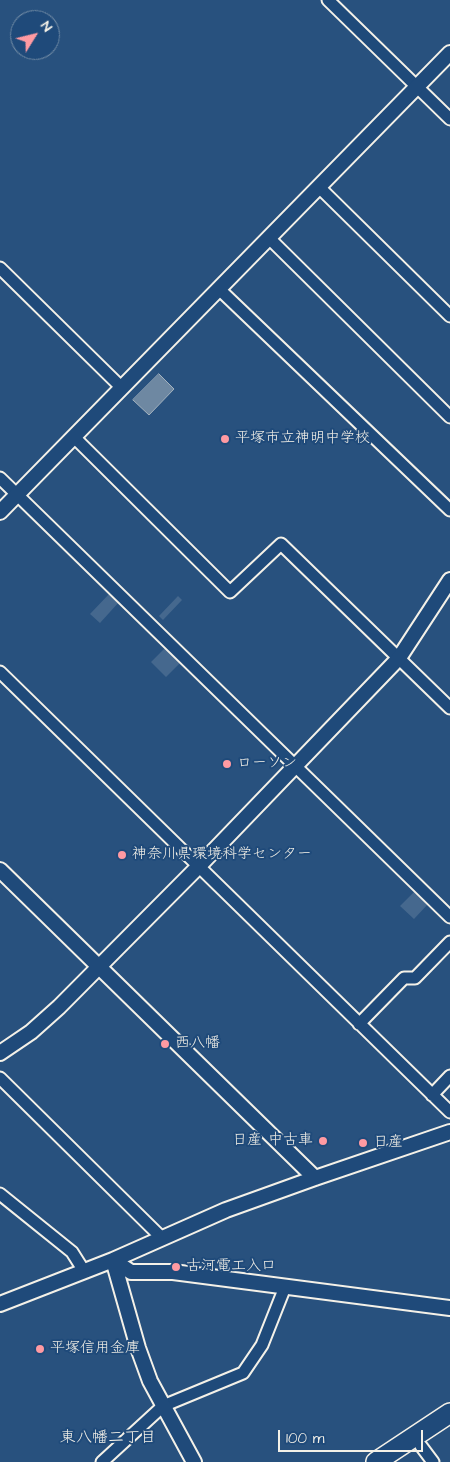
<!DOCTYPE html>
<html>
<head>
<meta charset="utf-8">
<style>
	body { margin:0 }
	#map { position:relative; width:450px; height:1462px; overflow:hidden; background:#28517e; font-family:"Architects Daughter",sans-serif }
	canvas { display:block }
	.north { position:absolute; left:10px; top:10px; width:50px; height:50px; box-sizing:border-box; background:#1f4a7a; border:1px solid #748da6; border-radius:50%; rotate:54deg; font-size:14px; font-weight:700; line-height:20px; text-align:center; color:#f4f1e8 }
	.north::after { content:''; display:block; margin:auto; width:18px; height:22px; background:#ff9aa2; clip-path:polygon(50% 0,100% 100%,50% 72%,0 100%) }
	.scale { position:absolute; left:278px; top:1430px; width:145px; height:22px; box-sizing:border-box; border:2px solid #f4f1e8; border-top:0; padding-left:6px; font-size:15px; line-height:18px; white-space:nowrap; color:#f4f1e8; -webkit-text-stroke:4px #1f4a7a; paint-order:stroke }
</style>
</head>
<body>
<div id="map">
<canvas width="450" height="1462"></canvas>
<div class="north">N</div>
<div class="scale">100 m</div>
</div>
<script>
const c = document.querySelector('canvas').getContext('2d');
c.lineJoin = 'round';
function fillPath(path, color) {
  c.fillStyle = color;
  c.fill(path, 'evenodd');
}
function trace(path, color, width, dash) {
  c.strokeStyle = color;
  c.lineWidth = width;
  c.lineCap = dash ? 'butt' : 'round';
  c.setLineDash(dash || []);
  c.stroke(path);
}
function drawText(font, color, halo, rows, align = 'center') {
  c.font = font + ' "Architects Daughter","Klee One",sans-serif';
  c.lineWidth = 4;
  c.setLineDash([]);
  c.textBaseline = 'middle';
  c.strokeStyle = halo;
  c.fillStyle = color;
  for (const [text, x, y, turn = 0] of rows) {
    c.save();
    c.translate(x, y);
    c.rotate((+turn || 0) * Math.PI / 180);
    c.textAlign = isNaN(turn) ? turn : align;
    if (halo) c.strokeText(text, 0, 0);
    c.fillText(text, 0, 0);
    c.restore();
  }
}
fillPath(new Path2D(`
	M 110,593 L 119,602 L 100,623 L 90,614 Z
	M 178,596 L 182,600 L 163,620 L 159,616 Z
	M 166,647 L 181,662 L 166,677 L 151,662 Z
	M 415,891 L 428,904 L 414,919 L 400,906 Z`), '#45688e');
const water = new Path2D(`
	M 159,374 L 174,389 L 149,415 L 133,400 Z`);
fillPath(water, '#6e88a2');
trace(water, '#a4b2be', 1);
const minor = new Path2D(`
	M 328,0 L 450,119
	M 319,187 L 450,316
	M 269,238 L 450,417
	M 0,268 L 122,388
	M 219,289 L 450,510
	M 74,437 L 230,592 L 281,544 L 450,708
	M 0,478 L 450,917
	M 0,672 L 450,1112
	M 359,1024 L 404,978 L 415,978 L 450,942
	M 0,1078 L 162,1238
	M 432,1095 L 450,1076
	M 0,1194 L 72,1252 L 84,1271
	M 421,1446 L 433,1462
	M 102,1462 L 163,1406 L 243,1373 L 262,1345 L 285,1287`);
const tertiary = new Path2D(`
	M 0,512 L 450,53
	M 0,870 L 315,1178
	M 0,1053 L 31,1032 L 59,1007 L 199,866 L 399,658 L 450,580
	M 113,1260 L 131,1272 L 173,1272 L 450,1308
	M 113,1260 L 138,1348 L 150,1381 L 194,1462
	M 0,1304 L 113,1260 L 226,1210 L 315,1178 L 450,1132`);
const trunk = new Path2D(`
	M 376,1462 L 450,1413`);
trace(minor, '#f4f1e8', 15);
trace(tertiary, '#f4f1e8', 18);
trace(trunk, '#f4f1e8', 22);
trace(minor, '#1f4a7a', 11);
trace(tertiary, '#1f4a7a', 14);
trace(trunk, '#1f4a7a', 19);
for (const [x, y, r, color] of [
	[225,439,5,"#ff9aa2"],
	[227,764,5,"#ff9aa2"],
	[122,855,5,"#ff9aa2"],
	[165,1044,5,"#ff9aa2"],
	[323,1141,5,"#ff9aa2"],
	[363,1143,5,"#ff9aa2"],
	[176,1267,5,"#ff9aa2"],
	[40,1349,5,"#ff9aa2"]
]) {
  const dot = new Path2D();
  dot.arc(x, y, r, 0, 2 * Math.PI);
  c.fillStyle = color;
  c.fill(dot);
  trace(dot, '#1f4a7a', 2);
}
drawText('15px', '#f4f1e8', '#1f4a7a', [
	["平塚市立神明中学校",235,439],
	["ローソン",237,764],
	["神奈川県環境科学センター",132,855],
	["西八幡",175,1044],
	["日産 中古車",313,1141,"right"],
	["日産",373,1143],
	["古河電工入口",186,1267],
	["平塚信用金庫",50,1349]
], 'left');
drawText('16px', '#f4f1e8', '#1f4a7a', [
	["東八幡二丁目",108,1439]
]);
</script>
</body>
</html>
